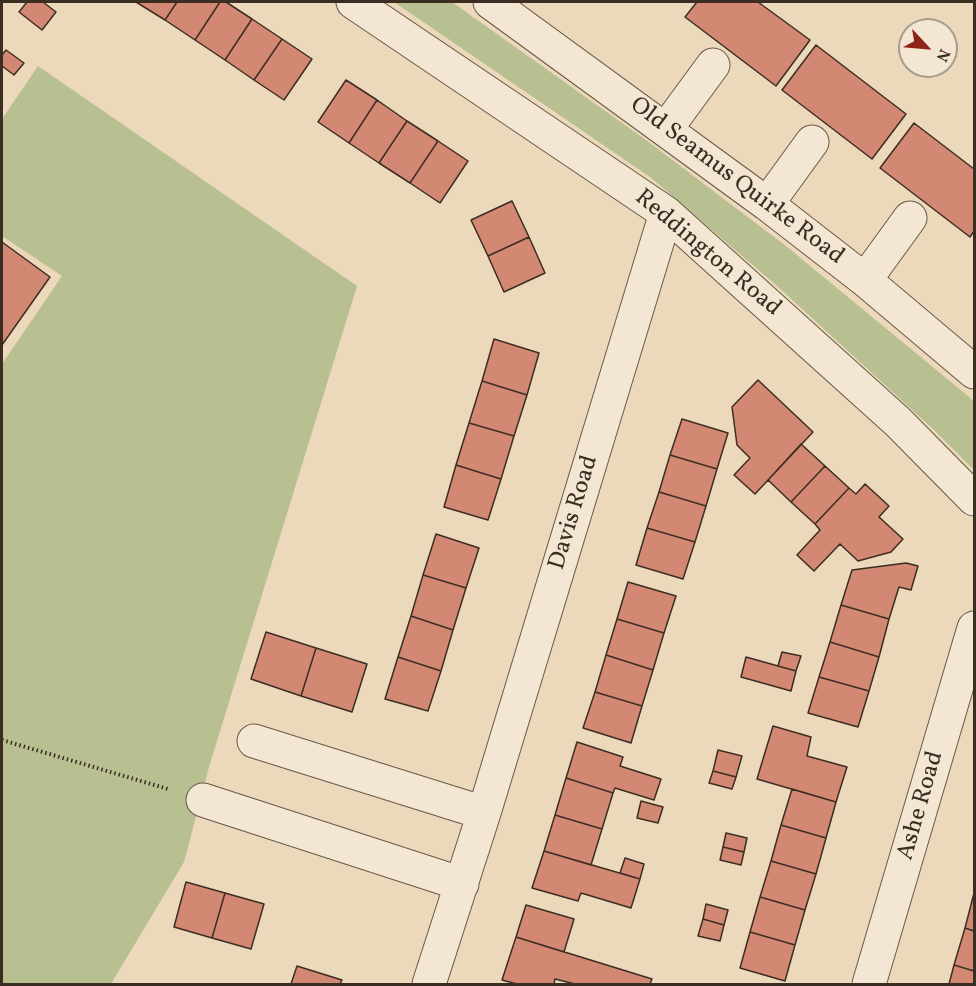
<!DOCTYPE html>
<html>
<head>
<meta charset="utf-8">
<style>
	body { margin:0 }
	#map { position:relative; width:976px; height:986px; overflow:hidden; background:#ecd9bb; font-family:Vollkorn,serif }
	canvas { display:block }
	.frame { position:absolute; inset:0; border:3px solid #3c2d23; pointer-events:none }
	.north { position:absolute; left:898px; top:18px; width:60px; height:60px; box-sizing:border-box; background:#f3e6d3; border:2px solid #aa9c8d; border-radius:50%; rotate:116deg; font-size:16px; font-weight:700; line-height:24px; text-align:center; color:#3c2d23 }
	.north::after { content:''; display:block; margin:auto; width:21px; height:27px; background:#8f2418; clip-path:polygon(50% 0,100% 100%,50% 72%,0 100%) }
</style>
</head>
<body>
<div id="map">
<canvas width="976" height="986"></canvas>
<div class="frame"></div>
<div class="north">N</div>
</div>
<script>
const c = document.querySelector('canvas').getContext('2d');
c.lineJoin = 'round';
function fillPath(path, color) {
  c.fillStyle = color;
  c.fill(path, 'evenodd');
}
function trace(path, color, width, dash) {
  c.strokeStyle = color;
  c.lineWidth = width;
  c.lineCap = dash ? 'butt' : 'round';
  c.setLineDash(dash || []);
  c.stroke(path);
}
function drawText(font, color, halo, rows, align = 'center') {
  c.font = font + ' Vollkorn,serif';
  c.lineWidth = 4.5;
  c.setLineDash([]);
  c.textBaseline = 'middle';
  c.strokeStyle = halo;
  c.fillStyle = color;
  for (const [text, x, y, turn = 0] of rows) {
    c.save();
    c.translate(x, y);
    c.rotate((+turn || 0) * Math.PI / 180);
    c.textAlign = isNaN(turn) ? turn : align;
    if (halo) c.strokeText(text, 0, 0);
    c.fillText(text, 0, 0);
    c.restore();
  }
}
fillPath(new Path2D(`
	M 394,2 L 452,2 L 646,140 L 786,246 L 974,401 L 974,470 L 935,431 L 776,285 L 650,177 Z
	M 38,66 L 357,286 L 209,767 L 184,862 L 111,984 L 2,984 L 2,364 L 62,276 L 2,236 L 2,119 Z`), '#b8bf90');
const building = new Path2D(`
	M 27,2 L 43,2 L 56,12 L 42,30 L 19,12 Z
	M 136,2 L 177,2 L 165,20 Z
	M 177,2 L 220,2 L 195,40 L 165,20 Z
	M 220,2 L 226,2 L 252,19 L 225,60 L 195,40 Z
	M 697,2 L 758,2 L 810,40 L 776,86 L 685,17 Z
	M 252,19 L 282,39 L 254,80 L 225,60 Z
	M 282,39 L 312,59 L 284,100 L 254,80 Z
	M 816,45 L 906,114 L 872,159 L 782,90 Z
	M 6,50 L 24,63 L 14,75 L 2,66 L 2,55 Z
	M 346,80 L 377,100 L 349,143 L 318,122 Z
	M 377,100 L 407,121 L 379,163 L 349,143 Z
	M 407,121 L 438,141 L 410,183 L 379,163 Z
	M 914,123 L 974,169 L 974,231 L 970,237 L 880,168 Z
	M 438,141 L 468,161 L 440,203 L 410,183 Z
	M 512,201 L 529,237 L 488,256 L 471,220 Z
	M 529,237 L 545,273 L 504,292 L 488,256 Z
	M 2,242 L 50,277 L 2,345 Z
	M 494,339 L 539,353 L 527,395 L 482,381 Z
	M 758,380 L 813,432 L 755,494 L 734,475 L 750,458 L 737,445 L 732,407 Z
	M 482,381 L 527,395 L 514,436 L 469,423 Z
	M 682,419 L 728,433 L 717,469 L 670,455 Z
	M 469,423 L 514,436 L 501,479 L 456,465 Z
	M 801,444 L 825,466 L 791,502 L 768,480 Z
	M 670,455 L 717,469 L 706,506 L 659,492 Z
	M 456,465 L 501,479 L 488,520 L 444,507 Z
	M 825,466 L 849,488 L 815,524 L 791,502 Z
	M 865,484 L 889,506 L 879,517 L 903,539 L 891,552 L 858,561 L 840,544 L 814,571 L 797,555 L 820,530 L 815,524 L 849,488 L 856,494 Z
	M 659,492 L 706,506 L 695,542 L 647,528 Z
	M 647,528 L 695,542 L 683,579 L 636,565 Z
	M 436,534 L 479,548 L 466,588 L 423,575 Z
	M 906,563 L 918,566 L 911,590 L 899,587 L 889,619 L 841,605 L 852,570 Z
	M 423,575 L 466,588 L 453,630 L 411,616 Z
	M 628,582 L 676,596 L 664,633 L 617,619 Z
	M 841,605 L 889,619 L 879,657 L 830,642 Z
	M 411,616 L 453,630 L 441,671 L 398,657 Z
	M 617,619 L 664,633 L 653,670 L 606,655 Z
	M 266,632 L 316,648 L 301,696 L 251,679 Z
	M 830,642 L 879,657 L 869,691 L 819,677 Z
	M 316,648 L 367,664 L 352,712 L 301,696 Z
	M 782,652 L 801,656 L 796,671 L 778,666 Z
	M 606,655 L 653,670 L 642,706 L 595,692 Z
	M 398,657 L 441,671 L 428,711 L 385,699 Z
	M 746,657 L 796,671 L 791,691 L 741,677 Z
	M 819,677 L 869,691 L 858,727 L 808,713 Z
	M 595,692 L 642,706 L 631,743 L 583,728 Z
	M 773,726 L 811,737 L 807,756 L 847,767 L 836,802 L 757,779 Z
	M 577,742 L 623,757 L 620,766 L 661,779 L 654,800 L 615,788 L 613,793 L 566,778 Z
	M 718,750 L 742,756 L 736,777 L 713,771 Z
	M 713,771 L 736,777 L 732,789 L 709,783 Z
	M 566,778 L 613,793 L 602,829 L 555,815 Z
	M 792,789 L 836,802 L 826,838 L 781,825 Z
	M 641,801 L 663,807 L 658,823 L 637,818 Z
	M 555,815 L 602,829 L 591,865 L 544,851 Z
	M 781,825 L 826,838 L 816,874 L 771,861 Z
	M 726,833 L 747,838 L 744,852 L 723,847 Z
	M 723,847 L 744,852 L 741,865 L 720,860 Z
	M 544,851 L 640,879 L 631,908 L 581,893 L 578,901 L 532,888 Z
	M 625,858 L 644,864 L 640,879 L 620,873 Z
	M 771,861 L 816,874 L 805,910 L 760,897 Z
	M 186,882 L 225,893 L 212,938 L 174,927 Z
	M 225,893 L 264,904 L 251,949 L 212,938 Z
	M 974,893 L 974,931 L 965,928 Z
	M 760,897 L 805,910 L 795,945 L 750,932 Z
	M 706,904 L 728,910 L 724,925 L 703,919 Z
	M 526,905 L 574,919 L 564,952 L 516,937 Z
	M 703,919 L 724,925 L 720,941 L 698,936 Z
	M 965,928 L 974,931 L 974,971 L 954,965 Z
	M 750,932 L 795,945 L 785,981 L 740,968 Z
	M 516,937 L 652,979 L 650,984 L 575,984 L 555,979 L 554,984 L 517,984 L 502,980 Z
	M 954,965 L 974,971 L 974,984 L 949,984 Z
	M 297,966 L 342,980 L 340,984 L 291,984 Z`);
fillPath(building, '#d38873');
trace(building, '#3c2d23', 1.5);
const minor = new Path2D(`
	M 353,2 L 666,213 L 898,422 L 974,499
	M 490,2 L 767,204 L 865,280 L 974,372
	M 666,129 L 713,65
	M 767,204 L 812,142
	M 865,280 L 910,218
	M 254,741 L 484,813
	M 203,800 L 462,884
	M 429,984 L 484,813 L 666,213
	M 869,984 L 974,628`);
trace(minor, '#685849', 35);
trace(new Path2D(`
	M 2,740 L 168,789`), '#3c2d23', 4, [1.5, 3]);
trace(minor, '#f3e6d3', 33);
drawText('24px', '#3c2d23', '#f3e6d3', [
	["Old Seamus Quirke Road",736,182,37],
	["Reddington Road",707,254,40],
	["Davis Road",575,513,-73],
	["Ashe Road",922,806,-74]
]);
</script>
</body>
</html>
